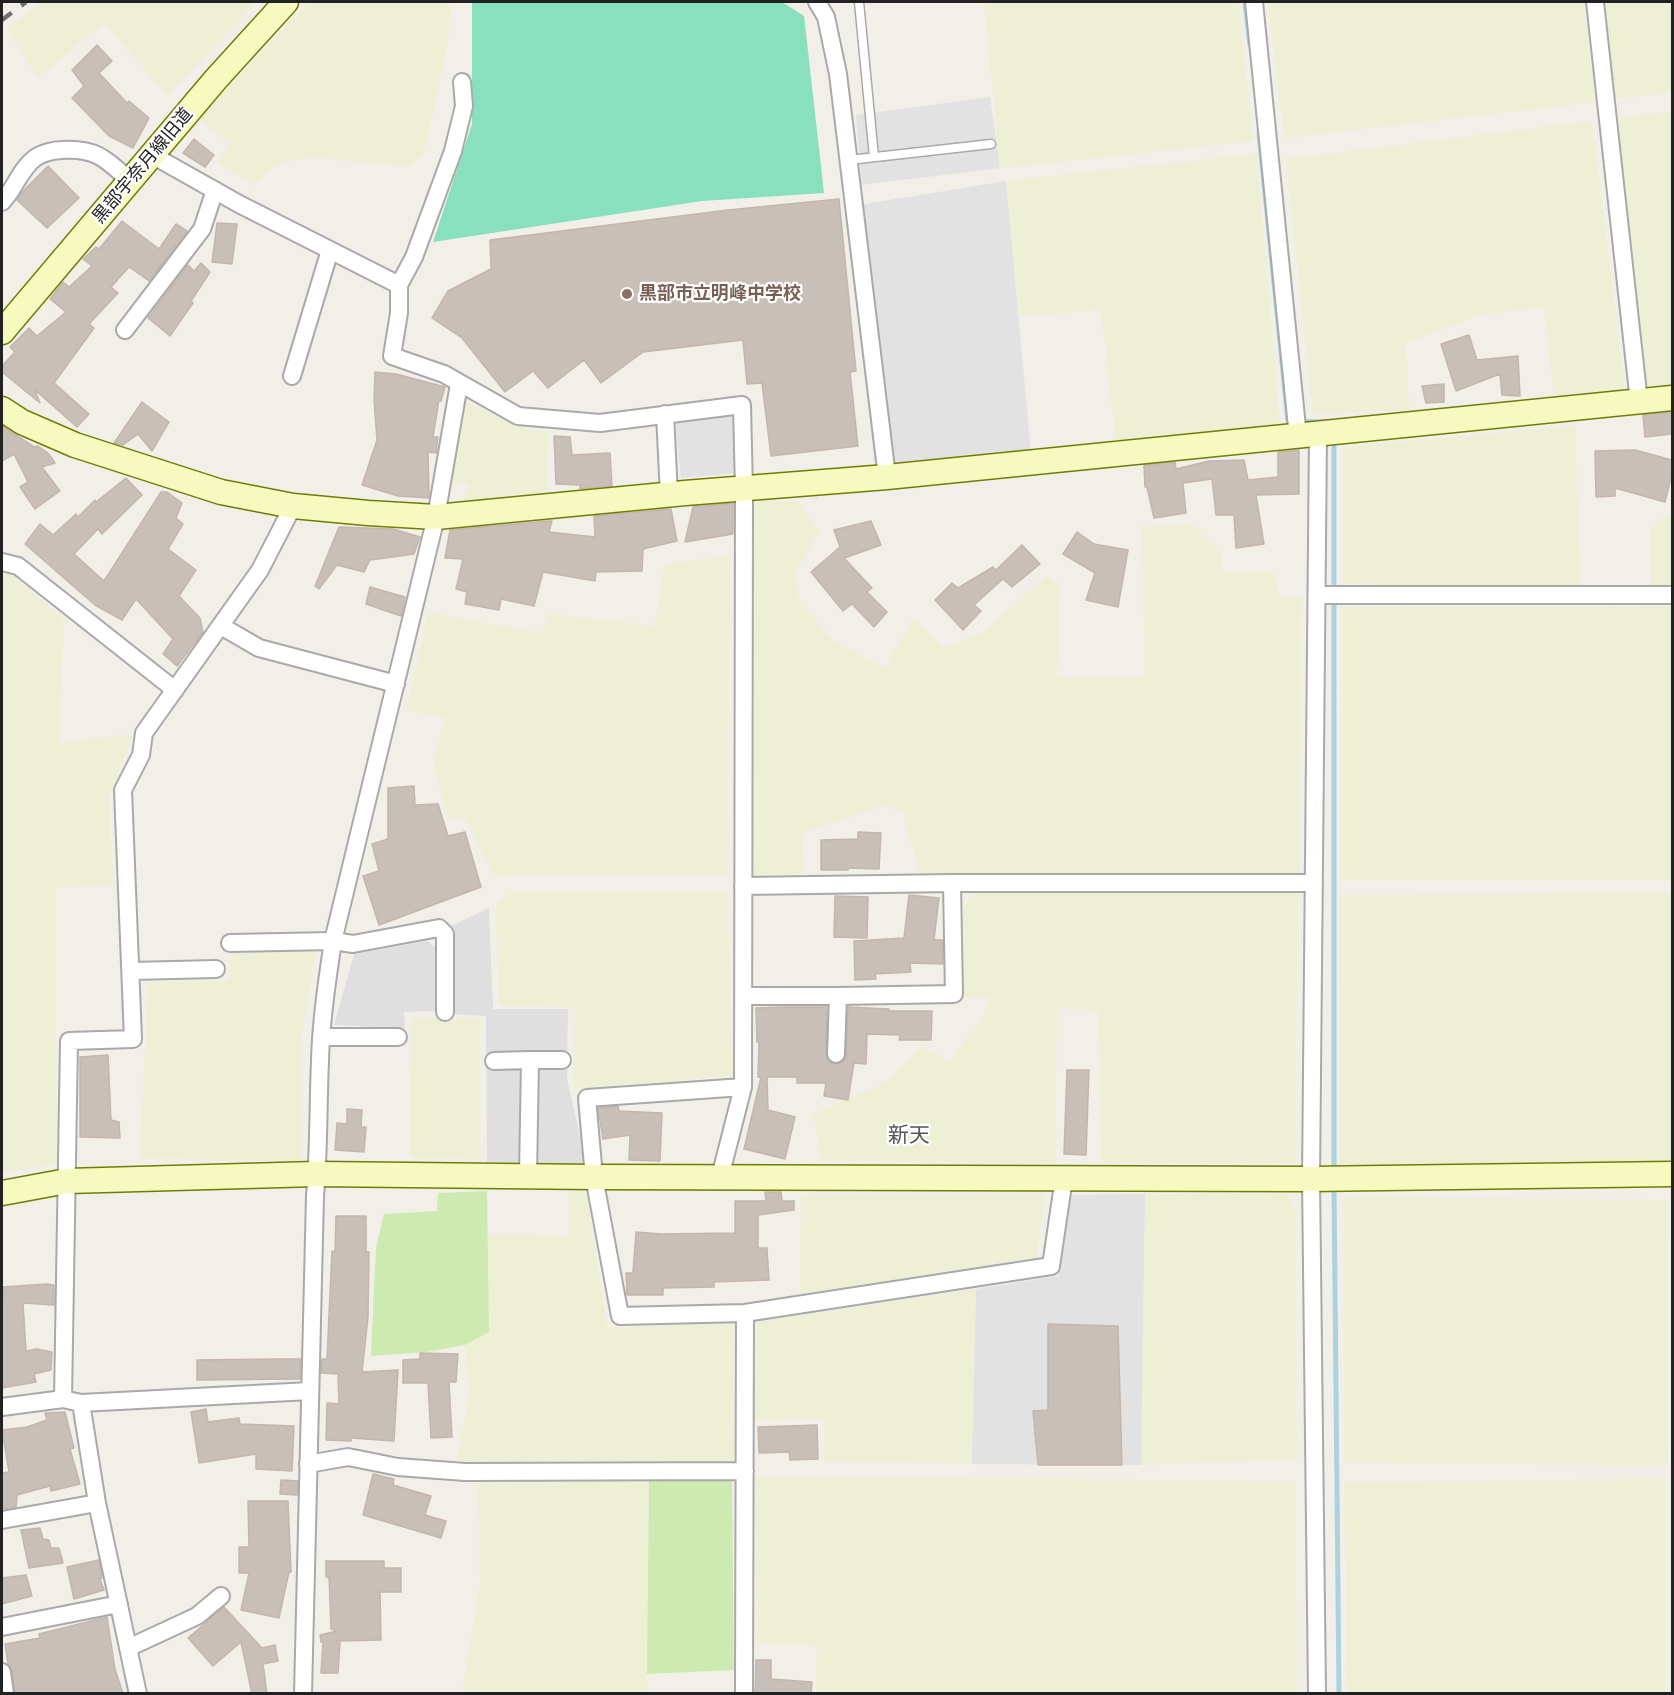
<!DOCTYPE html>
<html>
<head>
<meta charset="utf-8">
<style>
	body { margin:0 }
	#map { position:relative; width:1674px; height:1695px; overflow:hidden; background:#f2efe9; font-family:"Fira Sans",sans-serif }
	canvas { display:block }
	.frame { position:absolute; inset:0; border:3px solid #222; pointer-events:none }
</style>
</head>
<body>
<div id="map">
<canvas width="1674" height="1695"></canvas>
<div class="frame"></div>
</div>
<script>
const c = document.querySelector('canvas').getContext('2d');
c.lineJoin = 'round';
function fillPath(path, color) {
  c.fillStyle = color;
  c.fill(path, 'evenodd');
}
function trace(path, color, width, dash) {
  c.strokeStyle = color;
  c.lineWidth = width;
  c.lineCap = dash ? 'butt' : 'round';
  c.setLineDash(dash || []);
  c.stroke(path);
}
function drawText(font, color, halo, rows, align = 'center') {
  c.font = font + ' "Fira Sans","Noto Sans JP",sans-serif';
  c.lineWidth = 4.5;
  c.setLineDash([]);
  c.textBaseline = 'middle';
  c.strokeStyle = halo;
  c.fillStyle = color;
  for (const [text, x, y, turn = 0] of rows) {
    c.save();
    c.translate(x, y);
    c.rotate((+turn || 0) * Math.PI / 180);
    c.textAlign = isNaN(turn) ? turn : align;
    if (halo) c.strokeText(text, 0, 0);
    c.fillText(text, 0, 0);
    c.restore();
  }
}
fillPath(new Path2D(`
	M 489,908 L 493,1009 L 568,1009 L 567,1079 L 587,1166 L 487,1162 L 486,1016 L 449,1014 L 451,926 Z
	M 428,941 L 439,951 L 436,1011 L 404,1012 L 405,1028 L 334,1025 L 354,954 Z`), '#e0dfdf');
fillPath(new Path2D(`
	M 41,2 L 256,2 L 168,96 L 104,23 L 38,78 L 7,28 Z
	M 308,2 L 450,2 L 448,44 L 424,153 L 410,167 L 308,157 L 280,163 L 252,185 L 218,162 L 229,143 L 198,119 Z
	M 984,2 L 1238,2 L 1253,141 L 1000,168 Z
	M 1268,2 L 1584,2 L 1595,102 L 1284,138 Z
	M 1603,2 L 1672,2 L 1672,93 L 1614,98 Z
	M 1672,112 L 1672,385 L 1644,388 L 1617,117 Z
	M 1592,121 L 1625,389 L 1554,395 L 1544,307 L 1478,315 L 1406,343 L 1409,410 L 1313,414 L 1286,159 Z
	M 1257,154 L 1280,426 L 1116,444 L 1101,310 L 1019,316 L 1006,181 Z
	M 465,402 L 525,429 L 547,431 L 546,496 L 463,504 L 470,484 L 450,483 Z
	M 1575,426 L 1580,588 L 1343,584 L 1343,447 Z
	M 753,501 L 799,502 L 819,531 L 795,574 L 800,603 L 835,642 L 885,668 L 914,617 L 943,648 L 982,634 L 1047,575 L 1059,585 L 1057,677 L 1145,678 L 1142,527 L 1193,525 L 1222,554 L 1223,573 L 1273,571 L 1280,596 L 1301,597 L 1300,875 L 920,873 L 902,810 L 883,806 L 801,833 L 804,873 L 753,876 Z
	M 1672,510 L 1672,589 L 1649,589 L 1650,529 Z
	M 730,556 L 727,875 L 494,876 L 465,817 L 449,819 L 433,763 L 445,717 L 406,710 L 428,613 L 542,633 L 547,614 L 655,626 L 664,564 Z
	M 5,569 L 64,621 L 59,742 L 133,734 L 110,795 L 111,848 L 115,885 L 55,888 L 57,1163 L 2,1173 L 2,570 Z
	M 1672,606 L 1672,880 L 1341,880 L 1342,607 Z
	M 979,890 L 1298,892 L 1295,1163 L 1102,1162 L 1098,1010 L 1057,1008 L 1055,1163 L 821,1160 L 813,1114 L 885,1083 L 921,1046 L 949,1062 L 984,1016 L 989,997 L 964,997 L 964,905 Z
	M 511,892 L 727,892 L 733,1076 L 574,1089 L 575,1008 L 498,1005 L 496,904 Z
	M 1672,893 L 1672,1163 L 1340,1164 L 1339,895 Z
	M 317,947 L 301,1039 L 301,1161 L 140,1158 L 148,983 L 228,980 L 231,951 Z
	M 411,1018 L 481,1019 L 479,1159 L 410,1158 Z
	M 587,1192 L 607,1327 L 733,1324 L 735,1465 L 456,1462 L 470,1392 L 465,1345 L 489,1332 L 487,1234 L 569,1236 L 569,1193 Z
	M 1145,1194 L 1286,1194 L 1295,1207 L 1297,1459 L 1141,1465 Z
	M 801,1195 L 1044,1195 L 1037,1258 L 800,1294 Z
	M 1343,1197 L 1667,1200 L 1668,1465 L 1344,1463 Z
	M 976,1289 L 972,1464 L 824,1461 L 824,1418 L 754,1421 L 757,1322 Z
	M 755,1477 L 1295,1481 L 1297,1693 L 816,1693 L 817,1645 L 757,1644 Z
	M 649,1479 L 647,1693 L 461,1694 L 480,1586 L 478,1481 Z
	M 1665,1479 L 1665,1693 L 1347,1693 L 1344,1482 Z`), '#eef0d5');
fillPath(new Path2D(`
	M 487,1191 L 489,1332 L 465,1345 L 427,1352 L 371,1356 L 376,1248 L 384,1214 L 437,1211 L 438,1193 Z
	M 649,1479 L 732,1479 L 734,1670 L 647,1674 Z`), '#cdebb0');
fillPath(new Path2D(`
	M 472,2 L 782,2 L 804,16 L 824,193 L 702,201 L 433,242 L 472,124 Z`), '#88e0be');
fillPath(new Path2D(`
	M 990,97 L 1000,168 L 862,185 L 856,115 Z
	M 1006,181 L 1031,453 L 875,467 L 846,207 Z
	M 735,411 L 738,473 L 681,478 L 675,418 Z
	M 1145,1194 L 1141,1465 L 972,1464 L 976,1289 L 1058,1276 L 1071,1195 Z`), '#e2e2e2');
trace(new Path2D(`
	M 1245,2 L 1250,45
	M 1259,134 L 1288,421 L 1324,422
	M 1334,439 L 1334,1174
	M 1334,1186 L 1339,1694`), '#aad3df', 5);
const building = new Path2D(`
	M 97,45 L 112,61 L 99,73 L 127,103 L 129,101 L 149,118 L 133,148 L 109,136 L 72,98 L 84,86 L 72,70 Z
	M 194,139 L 214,155 L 205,167 L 183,153 Z
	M 48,166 L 79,198 L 47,228 L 17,200 L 24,190 Z
	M 839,199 L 856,371 L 850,372 L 858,446 L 771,456 L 762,383 L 747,384 L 743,340 L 643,352 L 601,383 L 584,360 L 548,388 L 533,371 L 505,392 L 462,338 L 432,318 L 448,291 L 491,269 L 490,240 L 728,210 Z
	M 122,221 L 159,249 L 176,224 L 187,231 L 149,281 L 129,267 L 111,287 L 118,293 L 89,324 L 94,328 L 54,383 L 89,414 L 77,427 L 35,390 L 40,403 L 2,372 L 2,366 L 15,352 L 10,347 L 29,328 L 37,336 L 66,312 L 50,299 L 63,282 L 69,287 L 92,266 L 83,259 L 96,247 L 99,249 Z
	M 217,223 L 237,224 L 232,264 L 212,262 Z
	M 201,263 L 210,272 L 191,301 L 193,303 L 170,336 L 148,318 L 188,265 L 194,271 Z
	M 1469,335 L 1477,360 L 1518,356 L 1520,396 L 1502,395 L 1500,374 L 1456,391 L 1441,344 Z
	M 375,372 L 396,374 L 445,387 L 441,401 L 439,400 L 433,437 L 438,437 L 436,453 L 428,452 L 429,498 L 398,496 L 362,485 L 377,440 L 374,400 Z
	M 1444,384 L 1444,402 L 1426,403 L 1422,386 Z
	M 142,402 L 169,422 L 152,451 L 138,434 L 123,445 L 114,443 Z
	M 1672,412 L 1672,434 L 1645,437 L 1643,415 Z
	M 2,426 L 34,447 L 38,446 L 48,453 L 55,463 L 42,467 L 60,491 L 35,509 L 20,487 L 28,482 L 14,454 L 2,461 Z
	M 554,436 L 570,437 L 572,455 L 610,453 L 612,486 L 580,489 L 580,485 L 556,484 Z
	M 1299,450 L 1299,494 L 1256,495 L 1264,544 L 1236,548 L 1234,515 L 1216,515 L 1212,479 L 1183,483 L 1186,513 L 1154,518 L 1147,487 L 1145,487 L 1144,465 L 1175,462 L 1176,469 L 1209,461 L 1244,460 L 1248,480 L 1278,477 L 1278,452 Z
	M 1635,450 L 1672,460 L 1672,474 L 1665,502 L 1615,488 L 1615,496 L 1596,497 L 1595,451 Z
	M 126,478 L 142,495 L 102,534 L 98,529 L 74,554 L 104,581 L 161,492 L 167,492 L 182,503 L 176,518 L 183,524 L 168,549 L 196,570 L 179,596 L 200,618 L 203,632 L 177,666 L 163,654 L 173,639 L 136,599 L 122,620 L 95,605 L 25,544 L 40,524 L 53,535 L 76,514 L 78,517 L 95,500 L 96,502 Z
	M 733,503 L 733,534 L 685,542 L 693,507 Z
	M 671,509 L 677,541 L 643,549 L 642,571 L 596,572 L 595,581 L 543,572 L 534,606 L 501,599 L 499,610 L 465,604 L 467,592 L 456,589 L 463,559 L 445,558 L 450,530 L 548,521 L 552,521 L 549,532 L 595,537 L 594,516 Z
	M 871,521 L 881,545 L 844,558 L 872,588 L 867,592 L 887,612 L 874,627 L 852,604 L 843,611 L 811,572 L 840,547 L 834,530 Z
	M 339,527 L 393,529 L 420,537 L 414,554 L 370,560 L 364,572 L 337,565 L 319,589 L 315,586 Z
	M 1077,532 L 1094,544 L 1128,550 L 1118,607 L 1086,600 L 1095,573 L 1063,554 Z
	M 1022,545 L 1040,564 L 1012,587 L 1003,579 L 974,605 L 981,611 L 963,630 L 935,600 L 952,583 L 958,588 L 993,567 L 996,570 Z
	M 370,587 L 405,597 L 401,616 L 366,604 Z
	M 414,786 L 415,805 L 438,804 L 448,836 L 465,832 L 481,887 L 379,925 L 363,876 L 379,871 L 372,844 L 388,839 L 388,788 Z
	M 858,832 L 881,833 L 879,869 L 848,868 L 848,870 L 821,870 L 821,840 L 858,839 Z
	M 909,895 L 939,898 L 934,940 L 943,940 L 943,964 L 910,963 L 911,972 L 875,974 L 876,979 L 855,980 L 854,941 L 904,938 Z
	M 835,896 L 868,897 L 867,938 L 834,937 Z
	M 784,1007 L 827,1007 L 826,1054 L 830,1063 L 835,1064 L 841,1063 L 846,1055 L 848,1007 L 889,1009 L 889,1011 L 932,1011 L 931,1040 L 899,1040 L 900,1035 L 867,1034 L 866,1064 L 854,1063 L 848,1100 L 824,1096 L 826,1083 L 797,1083 L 797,1077 L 767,1077 L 768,1110 L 795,1117 L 785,1159 L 744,1149 L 761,1077 L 758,1077 L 759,1042 L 757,1042 L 756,1008 Z
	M 108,1055 L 111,1120 L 119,1122 L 120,1138 L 80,1137 L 80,1057 Z
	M 1067,1070 L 1089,1070 L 1086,1155 L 1064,1154 Z
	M 618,1106 L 619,1111 L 662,1113 L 660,1161 L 629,1160 L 630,1135 L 603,1139 L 598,1108 Z
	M 347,1109 L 362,1110 L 361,1127 L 366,1127 L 364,1152 L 335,1150 L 337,1123 L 347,1124 Z
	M 765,1192 L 781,1192 L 782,1201 L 794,1201 L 794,1210 L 758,1215 L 758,1248 L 767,1248 L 769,1280 L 714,1282 L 714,1287 L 663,1288 L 663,1295 L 627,1295 L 626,1273 L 633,1273 L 636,1232 L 661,1234 L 735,1233 L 735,1201 L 766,1201 Z
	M 336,1216 L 366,1216 L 366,1252 L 369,1252 L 368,1317 L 362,1372 L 398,1370 L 394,1441 L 351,1438 L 351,1441 L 326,1440 L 327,1403 L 339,1404 L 338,1374 L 321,1373 L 322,1359 L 327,1359 L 332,1251 L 335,1252 Z
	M 46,1284 L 54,1285 L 54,1305 L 23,1303 L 26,1351 L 37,1349 L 52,1352 L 51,1370 L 34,1374 L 36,1382 L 2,1388 L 2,1300 L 4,1300 L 3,1287 Z
	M 1048,1324 L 1118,1326 L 1122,1465 L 1038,1465 L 1033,1411 L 1048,1410 Z
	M 420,1353 L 458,1354 L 456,1382 L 449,1382 L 452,1437 L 431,1438 L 428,1383 L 403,1383 L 403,1360 L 420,1359 Z
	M 277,1359 L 301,1359 L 300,1379 L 197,1380 L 197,1360 Z
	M 206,1409 L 208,1422 L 239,1418 L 240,1424 L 294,1426 L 292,1471 L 256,1469 L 256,1454 L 199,1463 L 191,1412 Z
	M 65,1412 L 74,1448 L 70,1449 L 80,1484 L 51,1491 L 50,1486 L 17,1495 L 16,1507 L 2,1509 L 2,1473 L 9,1472 L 2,1430 L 27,1427 L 47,1420 L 45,1413 Z
	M 817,1425 L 818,1459 L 790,1460 L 789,1452 L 759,1453 L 758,1427 Z
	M 373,1474 L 394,1479 L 393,1485 L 431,1496 L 425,1515 L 446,1521 L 441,1538 L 363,1515 Z
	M 281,1480 L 298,1481 L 297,1495 L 280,1494 Z
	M 248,1501 L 288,1501 L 291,1572 L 289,1572 L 279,1618 L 241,1610 L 249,1573 L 239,1573 L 239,1547 L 249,1547 Z
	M 40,1528 L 43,1539 L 49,1540 L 51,1548 L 59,1548 L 63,1563 L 29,1568 L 21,1530 Z
	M 99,1560 L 102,1578 L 100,1579 L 104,1590 L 74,1599 L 67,1567 Z
	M 326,1561 L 384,1561 L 384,1568 L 401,1568 L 401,1592 L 380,1592 L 381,1640 L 335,1641 L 340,1641 L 338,1673 L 321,1673 L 323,1642 L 321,1642 L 320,1635 L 337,1631 L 331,1629 L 329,1577 L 326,1577 Z
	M 26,1575 L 32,1596 L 2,1604 L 2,1578 Z
	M 224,1607 L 262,1648 L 275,1645 L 278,1661 L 263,1664 L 267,1694 L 252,1694 L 241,1642 L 213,1666 L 188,1638 Z
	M 107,1617 L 115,1669 L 123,1694 L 15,1694 L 12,1671 L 8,1664 L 5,1644 L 40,1638 L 39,1634 Z
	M 756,1660 L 771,1660 L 771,1679 L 812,1682 L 811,1694 L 755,1694 Z`);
fillPath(building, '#c7bfb8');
trace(building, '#c4b6ab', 1.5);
const lane = new Path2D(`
	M 859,2 L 874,157
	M 849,160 L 991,144`);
const street = new Path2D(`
	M 817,2 L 826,17 L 838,74 L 887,477
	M 1254,2 L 1298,437
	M 1595,2 L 1639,402
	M 152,155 L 239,204 L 399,285 L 399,313 L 392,356 L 444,374 L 518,416 L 600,423 L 742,405 L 744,490 L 743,1087 L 587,1098 L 594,1177 L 620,1316 L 745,1313 L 1051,1266 L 1064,1178
	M 2,202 C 15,189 20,169 35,158 C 42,153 54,150 62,150 C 96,148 106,159 130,181
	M 399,285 L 414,257 L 453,151 L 464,106 L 462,82
	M 125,330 L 202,229 L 215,190
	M 292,376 L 330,250
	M 665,414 L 669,495
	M 2,562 L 18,566 L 175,690
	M 1317,595 L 1672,595
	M 221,626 L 259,648 L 396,684
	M 952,883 L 1314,883
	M 230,943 L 333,941 L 353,944 L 439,928 L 445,934 L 445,1012
	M 131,971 L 216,969
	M 743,996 L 838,996 L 954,994 L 952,883 L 743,886
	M 321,1037 L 398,1037
	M 836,1054 L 838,996
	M 530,1060 L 562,1060
	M 494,1061 L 530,1060 L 528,1176
	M 720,1177 L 743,1087
	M 63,1399 L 69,1041 L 133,1039 L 123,790 L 141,755 L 144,733 L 260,570 L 293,506
	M 81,1403 L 97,1503 L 138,1694
	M 2,1407 L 63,1399 L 81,1403 L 310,1391
	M 308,1464 L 348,1457 L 398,1467 L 465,1472 L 745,1471
	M 2,1520 L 97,1503
	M 2,1627 L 119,1604
	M 128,1648 L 197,1616 L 221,1596
	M 2,1672 L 5,1694
	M 303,1694 L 315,1196 C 319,1151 318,1106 320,1061 C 321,1021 327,981 333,941 L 436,517 L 459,384
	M 744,1694 L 745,1313
	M 1317,1694 L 1311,1179 L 1318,435`);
const secondary = new Path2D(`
	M 2,332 L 216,79 L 286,2
	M 2,409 L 22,422 L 75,445 L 221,492 L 293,506 L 368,513 L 436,517 L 685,493 L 887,477 L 1672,398
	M 2,1193 L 67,1181 L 316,1174 L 594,1177 L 1311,1179 L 1672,1174`);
trace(lane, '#a9a9a9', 11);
trace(street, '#a9a9a9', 20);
trace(secondary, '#707d05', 27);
trace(lane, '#fff', 8);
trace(street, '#fff', 16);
trace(secondary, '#f7fabf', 24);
trace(new Path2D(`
	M 2,20 L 26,2`), '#707070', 4.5, [12, 12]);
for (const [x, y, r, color] of [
	[627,294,6,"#8d6e63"]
]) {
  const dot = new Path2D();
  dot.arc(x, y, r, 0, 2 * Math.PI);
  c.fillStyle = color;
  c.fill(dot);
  trace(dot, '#fff', 2);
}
drawText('18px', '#222', '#fff', [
	["黒部宇奈月線旧道",143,166,-50]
]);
drawText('bold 18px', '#785e54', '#fff', [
	["黒部市立明峰中学校",639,294]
], 'left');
drawText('21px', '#555', '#fff', [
	["新天",909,1136]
]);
</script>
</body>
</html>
